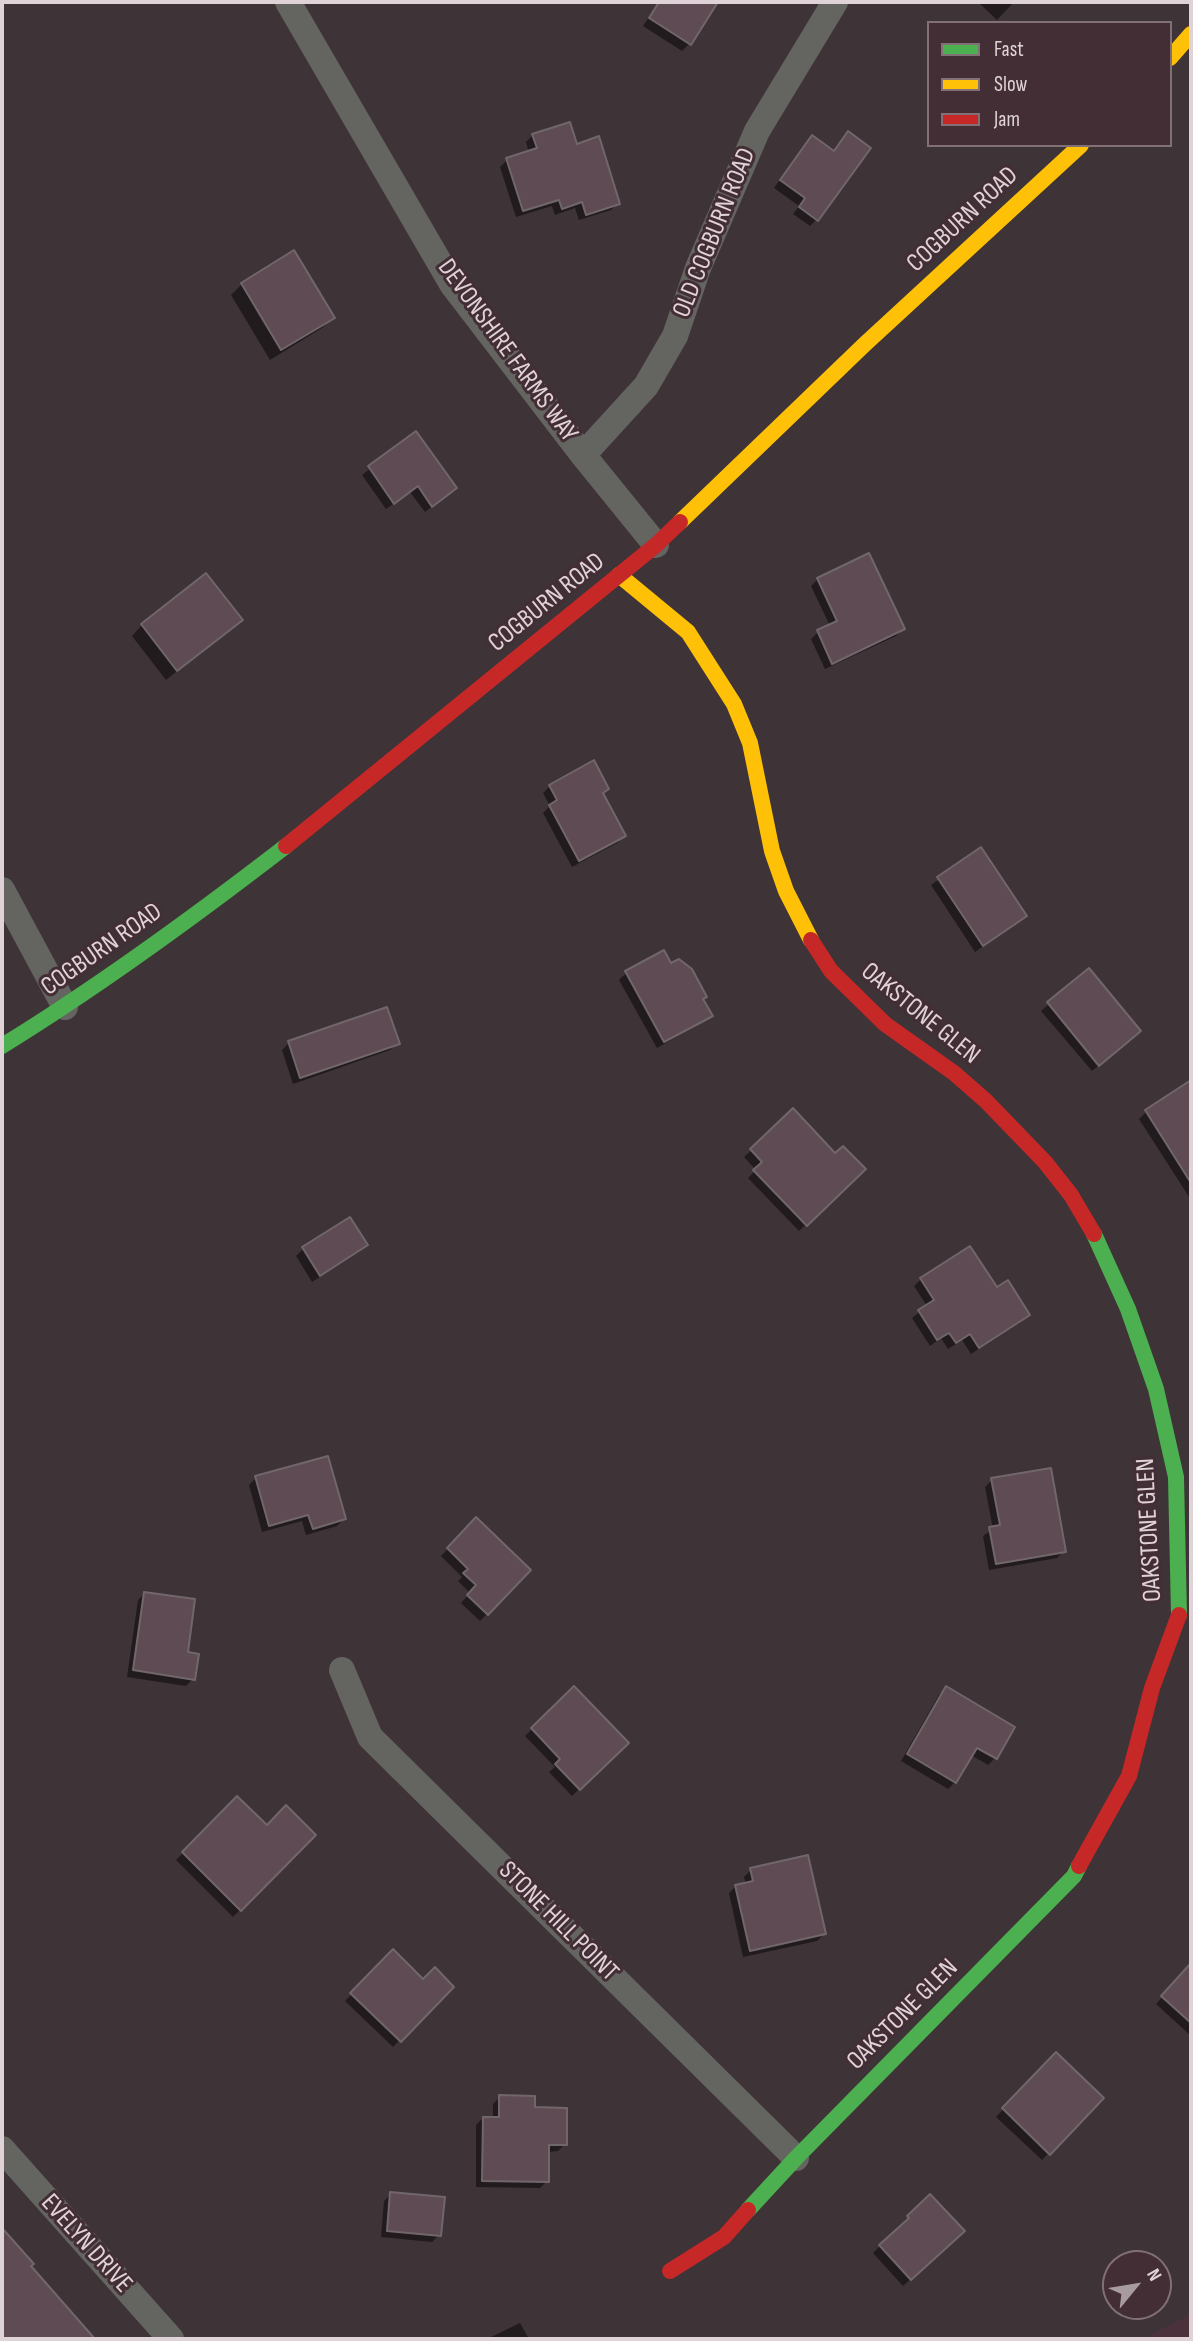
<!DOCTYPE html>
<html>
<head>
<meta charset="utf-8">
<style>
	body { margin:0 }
	#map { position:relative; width:1193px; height:2341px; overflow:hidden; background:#3e3337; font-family:"Sofia Sans Condensed",sans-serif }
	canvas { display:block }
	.frame { position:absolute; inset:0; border:4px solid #e0d3d8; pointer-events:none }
	.legend { position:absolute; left:927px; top:21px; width:245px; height:126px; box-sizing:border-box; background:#432e36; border:2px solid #827077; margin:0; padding:9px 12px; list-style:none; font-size:21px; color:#e0d3d8 }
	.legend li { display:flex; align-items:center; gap:14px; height:35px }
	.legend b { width:35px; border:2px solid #827077 }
	.north { position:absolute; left:1102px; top:2250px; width:70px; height:70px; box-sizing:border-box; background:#432e36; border:2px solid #827077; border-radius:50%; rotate:60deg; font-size:19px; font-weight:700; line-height:28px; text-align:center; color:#e0d3d8 }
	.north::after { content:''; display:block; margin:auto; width:24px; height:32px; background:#a79ba0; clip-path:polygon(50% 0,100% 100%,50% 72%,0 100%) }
</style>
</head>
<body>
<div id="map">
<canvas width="1193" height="2341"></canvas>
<div class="frame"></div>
<ul class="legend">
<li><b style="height:9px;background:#4caf50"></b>Fast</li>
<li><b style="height:9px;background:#ffc107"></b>Slow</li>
<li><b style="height:9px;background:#c62828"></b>Jam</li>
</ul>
<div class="north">N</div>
</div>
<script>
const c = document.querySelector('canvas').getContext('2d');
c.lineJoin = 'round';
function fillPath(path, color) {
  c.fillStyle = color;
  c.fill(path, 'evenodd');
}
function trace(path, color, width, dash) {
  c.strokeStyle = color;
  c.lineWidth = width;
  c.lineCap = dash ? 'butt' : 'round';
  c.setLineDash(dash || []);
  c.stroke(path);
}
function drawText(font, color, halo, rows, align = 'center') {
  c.font = font + ' "Sofia Sans Condensed",sans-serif';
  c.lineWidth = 6;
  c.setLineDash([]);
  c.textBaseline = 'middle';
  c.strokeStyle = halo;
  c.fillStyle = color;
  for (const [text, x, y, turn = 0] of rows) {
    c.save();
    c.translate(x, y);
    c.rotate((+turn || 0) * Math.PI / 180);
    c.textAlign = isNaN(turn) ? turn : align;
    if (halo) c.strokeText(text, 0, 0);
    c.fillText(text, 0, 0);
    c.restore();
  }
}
fillPath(new Path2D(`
	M 1191,2314 L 1191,2339 L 1142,2339 Z`), '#4a313c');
fillPath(new Path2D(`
	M 659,2 L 716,2 L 689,44 L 682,51 L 643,26 Z
	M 978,2 L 1014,2 L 997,20 Z
	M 533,135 L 576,146 L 618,203 L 611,210 L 579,220 L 575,208 L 555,215 L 552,206 L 516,217 L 500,167 L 507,160 L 529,153 L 526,142 Z
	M 812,137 L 817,219 L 810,226 L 793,214 L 799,206 L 774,188 Z
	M 293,253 L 332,318 L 322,328 L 270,360 L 231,295 L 242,284 Z
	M 416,433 L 455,488 L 425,512 L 410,492 L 386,509 L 362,475 Z
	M 818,579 L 903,629 L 896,636 L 825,669 L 811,639 L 818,632 L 830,626 L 811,586 Z
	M 241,620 L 166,680 L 132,636 L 142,625 Z
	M 550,786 L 607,789 L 602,795 L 624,836 L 617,843 L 572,867 L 543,813 L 550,806 L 543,793 Z
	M 981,850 L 1025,916 L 975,952 L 931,885 Z
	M 670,965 L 702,1000 L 710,1015 L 703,1022 L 657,1048 L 619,980 L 626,973 Z
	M 1088,971 L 1132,1038 L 1092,1071 L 1041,1011 Z
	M 289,1043 L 397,1043 L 390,1050 L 293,1084 L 282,1050 Z
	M 1190,1083 L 1191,1085 L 1191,1200 L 1139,1119 L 1146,1112 Z
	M 793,1111 L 835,1156 L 863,1169 L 799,1231 L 748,1178 L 756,1170 L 744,1157 Z
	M 349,1219 L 366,1245 L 359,1252 L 312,1282 L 296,1256 L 303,1249 Z
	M 921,1279 L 1028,1315 L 1021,1322 L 971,1354 L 962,1340 L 948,1349 L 941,1338 L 930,1346 L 912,1318 L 927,1306 L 914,1286 Z
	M 256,1478 L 344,1519 L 337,1526 L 306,1535 L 302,1521 L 262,1532 L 249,1485 Z
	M 992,1480 L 1064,1551 L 1057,1558 L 989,1570 L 983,1536 L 993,1529 L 985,1487 Z
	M 476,1519 L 529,1570 L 480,1621 L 461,1603 L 470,1593 L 458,1581 L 462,1577 L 441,1556 Z
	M 145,1593 L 186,1654 L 193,1679 L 186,1686 L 127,1677 L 138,1600 Z
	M 574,1688 L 626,1743 L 572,1796 L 549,1772 L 555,1767 L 525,1736 Z
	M 946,1688 L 995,1758 L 988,1765 L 971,1755 L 955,1782 L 948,1789 L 901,1761 L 939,1695 Z
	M 237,1798 L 266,1827 L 314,1835 L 233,1917 L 176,1860 Z
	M 751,1870 L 824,1934 L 817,1941 L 743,1957 L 729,1893 L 736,1886 L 746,1884 L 744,1877 Z
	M 393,1952 L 423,1981 L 452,1987 L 393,2047 L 345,2001 Z
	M 1191,1965 L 1191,2036 L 1156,2004 Z
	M 1056,2054 L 1102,2098 L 1042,2160 L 996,2117 Z
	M 500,2097 L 533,2109 L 565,2144 L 558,2151 L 547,2152 L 547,2181 L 540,2188 L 476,2187 L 476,2125 L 483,2118 L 493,2119 L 493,2104 Z
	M 391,2194 L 439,2235 L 432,2242 L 381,2237 L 384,2201 Z
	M 930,2196 L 956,2238 L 903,2286 L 873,2253 Z
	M 2,2232 L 31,2264 L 29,2266 L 94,2339 L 2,2339 Z
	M 520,2323 L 529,2339 L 487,2339 Z`), '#0007');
const building = new Path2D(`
	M 659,2 L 718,2 L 691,45 L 649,18 Z
	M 570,122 L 577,144 L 599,136 L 620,204 L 586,215 L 582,202 L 562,209 L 559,200 L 523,211 L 506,158 L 537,148 L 532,134 Z
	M 848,131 L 871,148 L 818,221 L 799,207 L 805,198 L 780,180 L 812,135 L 834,151 Z
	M 294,250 L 335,318 L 281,350 L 241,283 Z
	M 416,431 L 457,488 L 432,507 L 418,486 L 394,504 L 368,466 Z
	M 869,553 L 905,629 L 832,664 L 817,630 L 837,621 L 817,578 Z
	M 206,573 L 243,620 L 177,671 L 141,624 Z
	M 594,760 L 609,789 L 603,793 L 626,836 L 579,861 L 549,805 L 557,800 L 549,785 Z
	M 981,847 L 1027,916 L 983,946 L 937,877 Z
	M 664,950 L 671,963 L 679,959 L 692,969 L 707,997 L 703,999 L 713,1016 L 664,1042 L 625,971 Z
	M 1089,968 L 1141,1031 L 1099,1066 L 1047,1002 Z
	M 387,1007 L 400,1044 L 300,1078 L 288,1041 Z
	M 1191,1080 L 1191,1183 L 1145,1110 Z
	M 793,1108 L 835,1153 L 843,1146 L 866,1169 L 807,1226 L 753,1170 L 762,1162 L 750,1149 Z
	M 350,1217 L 368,1245 L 320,1276 L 302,1247 Z
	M 970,1246 L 997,1287 L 1008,1280 L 1030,1315 L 979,1348 L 970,1334 L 956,1343 L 949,1333 L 937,1340 L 918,1310 L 934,1300 L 920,1278 Z
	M 328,1456 L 346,1519 L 313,1529 L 308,1515 L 269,1526 L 255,1476 Z
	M 1051,1468 L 1066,1552 L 996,1564 L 989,1527 L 1000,1525 L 991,1478 Z
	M 476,1517 L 531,1570 L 488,1615 L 467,1595 L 476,1585 L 463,1573 L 468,1569 L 447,1548 Z
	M 144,1592 L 195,1599 L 188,1652 L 199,1654 L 195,1680 L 133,1670 Z
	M 574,1686 L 629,1743 L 580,1790 L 555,1764 L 560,1759 L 531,1728 Z
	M 946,1686 L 1015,1727 L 997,1759 L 977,1748 L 956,1783 L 907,1754 Z
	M 237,1796 L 267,1825 L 286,1805 L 316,1835 L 241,1911 L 182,1852 Z
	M 808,1855 L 826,1934 L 750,1951 L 735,1885 L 753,1881 L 750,1868 Z
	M 393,1949 L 423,1979 L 435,1967 L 454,1987 L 401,2042 L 350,1993 Z
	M 1191,1963 L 1191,2023 L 1161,1996 Z
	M 1056,2052 L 1104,2098 L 1050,2155 L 1002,2108 Z
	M 499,2095 L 535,2096 L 535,2107 L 567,2108 L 567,2145 L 549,2145 L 549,2182 L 482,2181 L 483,2117 L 499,2117 Z
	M 390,2192 L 445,2197 L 441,2236 L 387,2231 Z
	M 930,2194 L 965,2231 L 911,2280 L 879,2245 L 909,2218 L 907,2216 Z
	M 2,2228 L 34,2264 L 31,2266 L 95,2339 L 2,2339 Z`);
fillPath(building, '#5e4b54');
trace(building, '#71676b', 2);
trace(new Path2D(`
	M 288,2 L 452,284 L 583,455 L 656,545
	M 583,455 L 646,386 L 675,336 L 698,268 L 757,131 L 835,2
	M 2,890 L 65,1007
	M 342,1670 L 370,1737 L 796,2158
	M 2,2149 L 171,2339`), '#646461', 26);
trace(new Path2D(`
	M 2,1046 C 101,985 194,917 286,846
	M 1094,1234 L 1128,1309 L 1156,1389 L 1176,1477 L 1179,1615
	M 748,2210 L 796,2158 L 1074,1876 L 1079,1866`), '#4caf50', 16);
trace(new Path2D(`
	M 1170,58 L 1191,34
	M 680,522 L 865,344 L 1081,145
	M 619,575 L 688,632 L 734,704 L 750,743 L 772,851 L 786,891 L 811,940`), '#ffc107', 16);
trace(new Path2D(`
	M 286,846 L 656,545 L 680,522
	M 811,940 L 831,971 L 885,1024 L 954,1073 L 986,1101 L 1045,1162 L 1071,1195 L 1094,1234
	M 1079,1866 L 1129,1776 L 1152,1688 L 1179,1615
	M 670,2271 L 724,2237 L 748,2210`), '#c62828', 16);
drawText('26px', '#e0d3d8', '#432e36', [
	["COGBURN ROAD",963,220,-43],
	["OLD COGBURN ROAD",715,233,-68],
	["DEVONSHIRE FARMS WAY",507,351,54],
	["COGBURN ROAD",547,603,-39],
	["COGBURN ROAD",102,950,-35],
	["OAKSTONE GLEN",920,1014,39],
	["OAKSTONE GLEN",1150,1530,-93],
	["STONE HILL POINT",558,1922,45],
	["OAKSTONE GLEN",903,2015,-45],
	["EVELYN DRIVE",86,2244,48]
]);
</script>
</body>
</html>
